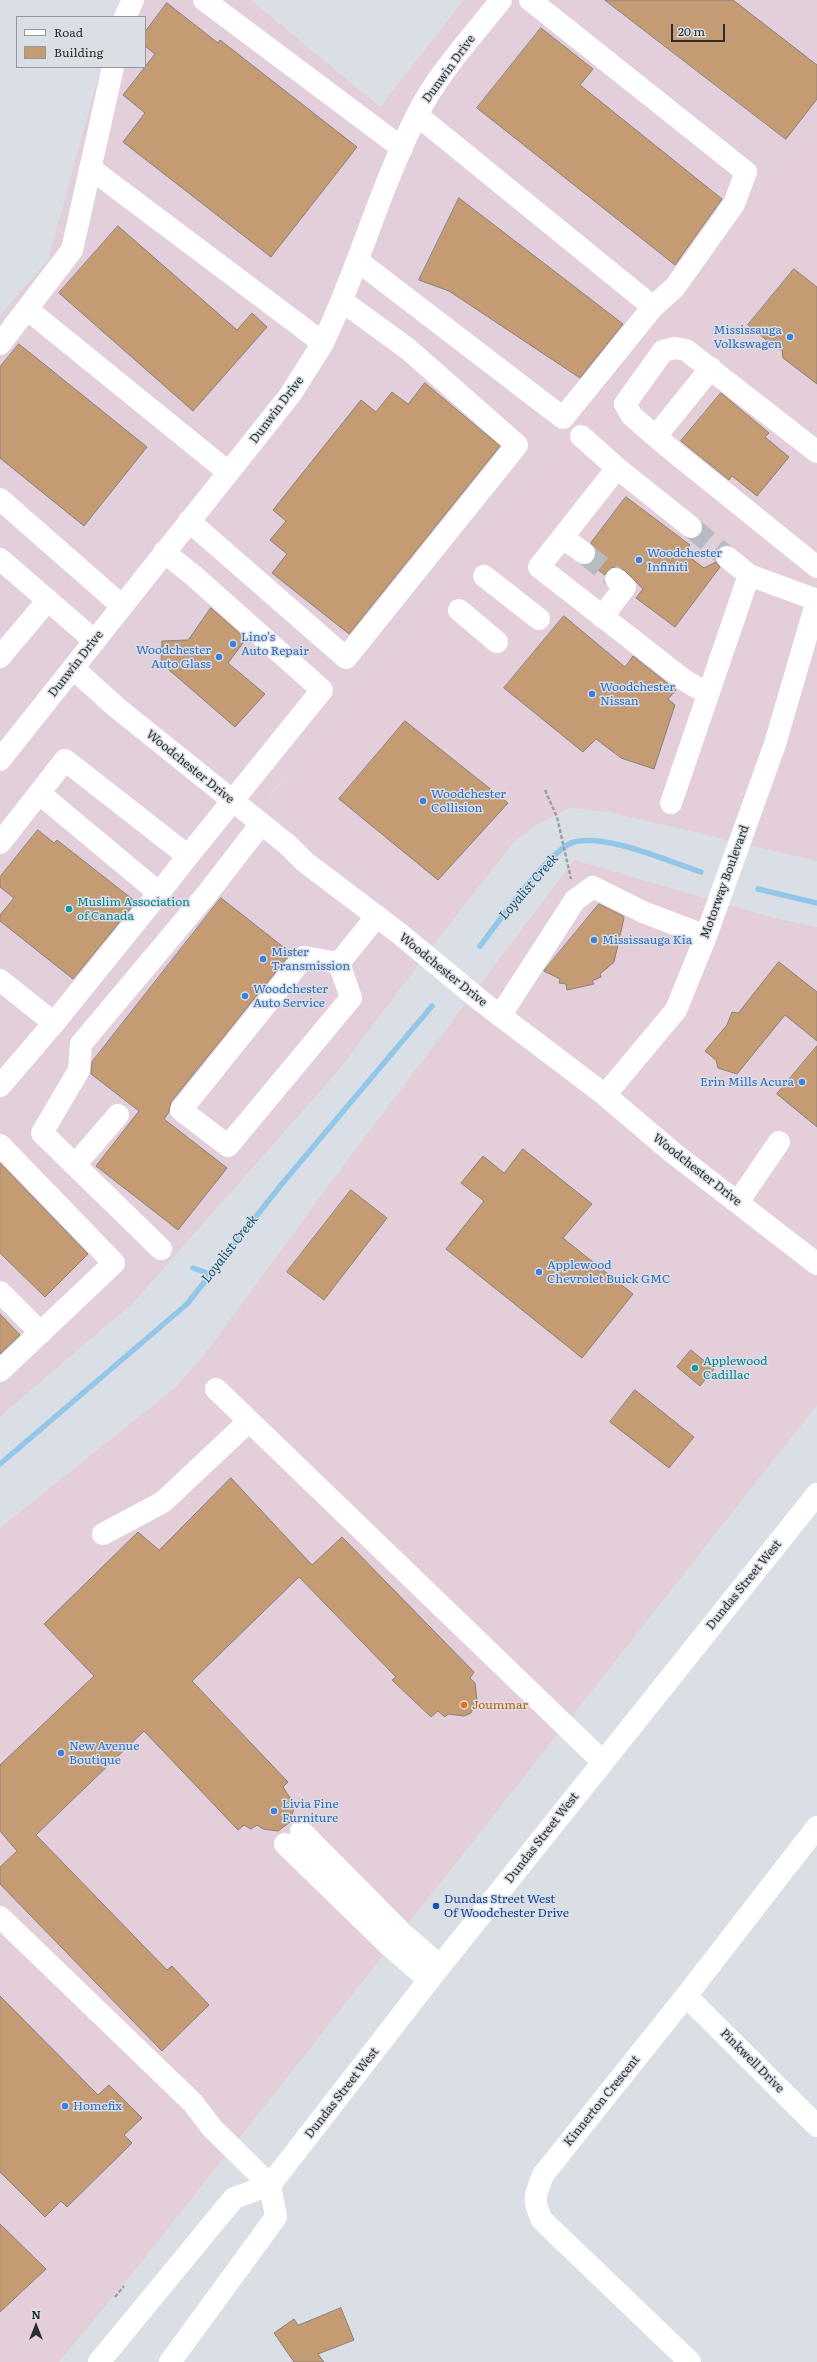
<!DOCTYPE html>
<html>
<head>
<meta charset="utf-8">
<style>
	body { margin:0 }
	#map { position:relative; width:817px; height:2362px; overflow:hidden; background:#dadfe6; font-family:Literata,serif }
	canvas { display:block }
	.legend { position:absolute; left:16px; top:16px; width:130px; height:52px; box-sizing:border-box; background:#dadfe6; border:1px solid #94989e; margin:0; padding:5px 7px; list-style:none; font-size:12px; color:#2c2e31 }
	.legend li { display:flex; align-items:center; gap:8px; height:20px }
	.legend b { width:20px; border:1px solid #94989e }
	.north { position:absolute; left:16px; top:2306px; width:40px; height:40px; -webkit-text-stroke:3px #dadfe6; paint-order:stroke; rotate:0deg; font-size:11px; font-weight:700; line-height:16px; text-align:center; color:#2c2e31 }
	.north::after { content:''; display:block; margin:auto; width:14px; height:18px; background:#2c2e31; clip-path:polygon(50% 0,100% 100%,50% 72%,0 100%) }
	.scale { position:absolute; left:671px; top:24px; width:54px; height:18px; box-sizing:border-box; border:2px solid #2c2e31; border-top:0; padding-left:5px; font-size:12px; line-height:14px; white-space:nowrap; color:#2c2e31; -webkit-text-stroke:3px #dadfe6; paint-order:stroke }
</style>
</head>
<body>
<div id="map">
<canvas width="817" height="2362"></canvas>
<ul class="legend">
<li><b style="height:5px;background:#fff"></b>Road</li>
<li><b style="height:11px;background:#c49b73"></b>Building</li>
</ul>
<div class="north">N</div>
<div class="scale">20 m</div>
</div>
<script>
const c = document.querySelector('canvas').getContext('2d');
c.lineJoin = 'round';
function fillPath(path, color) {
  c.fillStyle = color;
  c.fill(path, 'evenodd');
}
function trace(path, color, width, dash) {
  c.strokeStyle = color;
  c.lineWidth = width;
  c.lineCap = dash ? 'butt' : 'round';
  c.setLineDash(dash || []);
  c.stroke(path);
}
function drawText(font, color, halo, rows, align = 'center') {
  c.font = font + ' Literata,serif';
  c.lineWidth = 3;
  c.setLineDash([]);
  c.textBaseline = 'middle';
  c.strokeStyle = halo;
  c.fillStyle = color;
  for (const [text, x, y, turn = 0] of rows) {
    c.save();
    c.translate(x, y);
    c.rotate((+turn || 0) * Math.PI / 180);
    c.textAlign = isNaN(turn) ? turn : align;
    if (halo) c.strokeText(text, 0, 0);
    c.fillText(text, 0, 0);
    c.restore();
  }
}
fillPath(new Path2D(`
	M 817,118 L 817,861 L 609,812 L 570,808 L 539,823 L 514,842 L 438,939 L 268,799 L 356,693 Z
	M 574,860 L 778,919 L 817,927 L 817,1405 L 140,2264 L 59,2362 L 0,2362 L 0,1528 L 176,1387 L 211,1346 L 337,1174 Z`), '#e4ceda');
fillPath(new Path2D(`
	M 121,0 L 251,0 L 380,107 L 464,0 L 817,0 L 817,118 L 356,693 L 268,798 L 438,939 L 338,1071 L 132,1304 L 0,1416 L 0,316 L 48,260 L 101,67 L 145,67 L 145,17 L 116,17 Z`), '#e3cedb');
trace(new Path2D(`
	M 758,889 L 817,903
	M 480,946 C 496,925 552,847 574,842 C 608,834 667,861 701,872
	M 193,1268 L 210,1274
	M 0,1464 L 187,1304 L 281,1185 L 432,1006`), '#93c7ea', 5.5);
const building = new Path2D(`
	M 605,0 L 733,0 L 817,65 L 817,99 L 786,139 Z
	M 167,3 L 218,43 L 220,40 L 357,147 L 271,257 L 123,142 L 145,113 L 123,95 L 155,54 L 145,46 L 145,32 Z
	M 541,28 L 593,69 L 580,85 L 722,199 L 675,265 L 477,108 Z
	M 459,198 L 623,324 L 580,378 L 449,291 L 419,280 Z
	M 118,226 L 237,330 L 252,313 L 267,327 L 193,411 L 59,293 Z
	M 794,269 L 817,287 L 817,384 L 783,358 L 782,350 L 776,348 L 748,325 Z
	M 19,344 L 147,447 L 84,526 L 0,458 L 0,367 Z
	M 425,383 L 500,446 L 349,634 L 272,573 L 287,554 L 270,540 L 286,521 L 273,510 L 361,400 L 376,412 L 392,392 L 408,404 Z
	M 721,393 L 769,433 L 765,437 L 789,457 L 757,496 L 732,476 L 729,480 L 681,441 Z
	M 626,497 L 690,545 L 684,553 L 704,568 L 716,562 L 720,567 L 675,627 L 636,598 L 643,589 L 624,570 L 612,567 L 605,575 L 590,564 L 596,554 L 591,543 Z
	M 211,608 L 246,639 L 228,663 L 265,694 L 235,727 L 161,663 L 162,641 L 188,640 Z
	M 564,616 L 625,667 L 633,656 L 676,690 L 668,699 L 675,705 L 654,769 L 621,758 L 596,739 L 583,752 L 504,688 Z
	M 405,721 L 508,803 L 438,880 L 339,799 Z
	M 38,830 L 54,843 L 57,840 L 136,902 L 73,979 L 0,921 L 0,915 L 14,898 L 0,887 L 0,877 Z
	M 221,898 L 291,953 L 171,1102 L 169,1112 L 164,1119 L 227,1168 L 178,1230 L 96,1166 L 139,1111 L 91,1074 L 92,1062 Z
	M 599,904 L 623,916 L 624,918 L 614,962 L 600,974 L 601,977 L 592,981 L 594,984 L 567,990 L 566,984 L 559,983 L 560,979 L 544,971 Z
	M 779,962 L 817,992 L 817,1041 L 785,1015 L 737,1074 L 718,1068 L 716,1060 L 705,1051 L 727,1025 L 732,1012 L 738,1013 Z
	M 817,1046 L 817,1127 L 777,1094 Z
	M 523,1149 L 592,1204 L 563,1238 L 633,1294 L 582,1358 L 446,1249 L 484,1201 L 461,1183 L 483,1156 L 504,1173 Z
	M 0,1163 L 88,1254 L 45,1297 L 0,1253 Z
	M 351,1190 L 387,1218 L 324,1300 L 287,1272 Z
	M 0,1314 L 20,1335 L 0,1354 Z
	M 691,1350 L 714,1369 L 700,1386 L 677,1367 Z
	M 635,1390 L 694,1437 L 669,1468 L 610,1422 Z
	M 231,1478 L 312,1565 L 342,1537 L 474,1672 L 470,1678 L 475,1683 L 477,1700 L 471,1713 L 464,1716 L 448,1714 L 445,1717 L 438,1711 L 431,1717 L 392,1680 L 396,1677 L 299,1577 L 192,1681 L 288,1782 L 283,1787 L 292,1801 L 294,1808 L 290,1822 L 278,1831 L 263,1829 L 257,1825 L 251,1829 L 244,1825 L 238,1830 L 144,1731 L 36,1835 L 167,1970 L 172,1966 L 209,2005 L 162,2051 L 0,1884 L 0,1867 L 17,1851 L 0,1831 L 0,1765 L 94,1676 L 44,1624 L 138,1532 L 159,1550 Z
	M 0,1996 L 98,2095 L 109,2085 L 142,2118 L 124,2135 L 132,2143 L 67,2207 L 61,2201 L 45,2217 L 0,2172 Z
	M 0,2224 L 46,2269 L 0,2312 Z
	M 341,2308 L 354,2340 L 318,2354 L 324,2362 L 294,2362 L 274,2333 L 294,2319 L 298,2325 Z`);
fillPath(building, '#c49b73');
trace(building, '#88827c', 1);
trace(new Path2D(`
	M 691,527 L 727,557
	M 584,553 L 616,579`), '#b7bcc2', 22, [22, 11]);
trace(new Path2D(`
	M 545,790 L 557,817 L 571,879
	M 115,2297 L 124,2286`), '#9ca0a5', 2.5, [4, 2]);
trace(new Path2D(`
	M 204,0 L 402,148
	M 530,0 L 746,172 L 734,204 L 675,287 L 653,307
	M 125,17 L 133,0
	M 90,168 L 323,343
	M 358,261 L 563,418 L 653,307 L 417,115
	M 27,309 L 228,472
	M 0,344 L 72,250 L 113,67
	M 581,436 L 617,468 L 691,527
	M 656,436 L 711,368
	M 817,452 L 686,350 L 675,348 L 663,351 L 625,404 L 632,416 L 668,447 L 817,567
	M 617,468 L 539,567 L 684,680 L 708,694
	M 0,499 L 122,606
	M 189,521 L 346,658 L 517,445 L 408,349 L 342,301
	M 563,538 L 584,553
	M 164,552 L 194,576 L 322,690 L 188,856
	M 0,559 L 95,641
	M 749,575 L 817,600
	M 484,576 L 539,619
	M 459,610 L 497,642
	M 602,617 L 625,587 L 616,579
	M 0,657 L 48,600
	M 74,669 L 116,707 L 288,845 L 305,862 L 400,934 L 481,1001 L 605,1095 L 672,1152 L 817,1264
	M 0,760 L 290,395 L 323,343 L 332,323 C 362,255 383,182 417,115 C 438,73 472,37 501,0
	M 671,803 L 749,575 L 727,557
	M 0,843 L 65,760 L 188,856 L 159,893 L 39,793
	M 339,963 L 304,957 L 181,1110 L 228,1146 L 351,998 L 339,963 L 377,916
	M 0,980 L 54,1023 L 0,1086
	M 500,1016 L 575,900 L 593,887 L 643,912 L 706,936
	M 54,1023 L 159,893
	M 605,1095 L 676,1010 L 706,936 L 775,744 L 817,600
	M 0,1145 L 114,1263 L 0,1371
	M 75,1165 L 118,1115
	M 738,1202 L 779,1142
	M 161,1249 L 42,1133 L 79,1070 L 81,1044 L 206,895 L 261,824
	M 0,1292 L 41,1333
	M 216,1389 L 603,1762
	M 103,1534 L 163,1502 L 249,1421
	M 301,1831 L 402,1933 L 440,1966
	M 285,1844 L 391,1947 L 429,1980
	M 0,1917 L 193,2103 L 212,2128 L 270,2185
	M 686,1996 L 817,2126
	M 690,2362 L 542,2220 C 532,2199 535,2196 543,2175 L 686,1996 L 817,1827`), '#fff', 22);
trace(new Path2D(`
	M 99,2362 L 234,2198 L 270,2185 L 429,1980 L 817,1494
	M 170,2362 L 276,2217 L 270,2185`), '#fff', 22);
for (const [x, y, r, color] of [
	[790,337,4,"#3f7fe0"],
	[639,560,4,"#3f7fe0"],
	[233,644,4,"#3f7fe0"],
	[219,657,4,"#3f7fe0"],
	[592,694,4,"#3f7fe0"],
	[423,801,4,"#3f7fe0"],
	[69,909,4,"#0f9aa8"],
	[594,940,4,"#3f7fe0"],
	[263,959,4,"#3f7fe0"],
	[245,996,4,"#3f7fe0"],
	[802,1082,4,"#3f7fe0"],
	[539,1272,4,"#3f7fe0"],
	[695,1368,4,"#0f9aa8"],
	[464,1705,4,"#e8710a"],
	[61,1753,4,"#3f7fe0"],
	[274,1811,4,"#3f7fe0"],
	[436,1906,4,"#1a4fb4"],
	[65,2106,4,"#3f7fe0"]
]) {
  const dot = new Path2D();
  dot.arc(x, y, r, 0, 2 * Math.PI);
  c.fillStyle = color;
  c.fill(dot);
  trace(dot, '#dadfe6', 1.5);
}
drawText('12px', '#2c2e31', '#dadfe6', [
	["Dunwin Drive",449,69,-54],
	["Dunwin Drive",277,410,-53],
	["Dunwin Drive",76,664,-52],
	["Woodchester Drive",190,767,39],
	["Motorway Boulevard",725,882,-70],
	["Woodchester Drive",443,970,39],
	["Woodchester Drive",697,1170,38],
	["Dundas Street West",744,1585,-51],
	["Dundas Street West",542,1838,-52],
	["Pinkwell Drive",752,2061,45],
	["Dundas Street West",342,2093,-52],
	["Kinnerton Crescent",602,2101,-51]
]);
drawText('12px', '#366cbe', '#dadfe6', [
	["Mississauga",782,330,"right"],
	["Volkswagen",782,344,"right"],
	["Woodchester",647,553],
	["Infiniti",647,567],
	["Lino's",241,637],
	["Auto Repair",241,651],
	["Woodchester",211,650,"right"],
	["Auto Glass",211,664,"right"],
	["Woodchester",600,687],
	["Nissan",600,701],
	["Woodchester",431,794],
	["Collision",431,808],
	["Mississauga Kia",602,940],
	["Mister",271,952],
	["Transmission",271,966],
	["Woodchester",253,989],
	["Auto Service",253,1003],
	["Erin Mills Acura",794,1082,"right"],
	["Applewood",547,1265],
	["Chevrolet Buick GMC",547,1279],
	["New Avenue",69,1746],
	["Boutique",69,1760],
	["Livia Fine",282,1804],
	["Furniture",282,1818],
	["Homefix",73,2106]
], 'left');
drawText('12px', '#0d838f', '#dadfe6', [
	["Muslim Association",77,902],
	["of Canada",77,916],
	["Applewood",703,1361],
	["Cadillac",703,1375]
], 'left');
drawText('12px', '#c56008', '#dadfe6', [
	["Joummar",472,1705]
], 'left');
drawText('12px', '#164399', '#dadfe6', [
	["Dundas Street West",444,1899],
	["Of Woodchester Drive",444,1913]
], 'left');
drawText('italic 13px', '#125173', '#dadfe6', [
	["Loyalist Creek",529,887,-49],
	["Loyalist Creek",230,1249,-52]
]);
</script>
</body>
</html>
